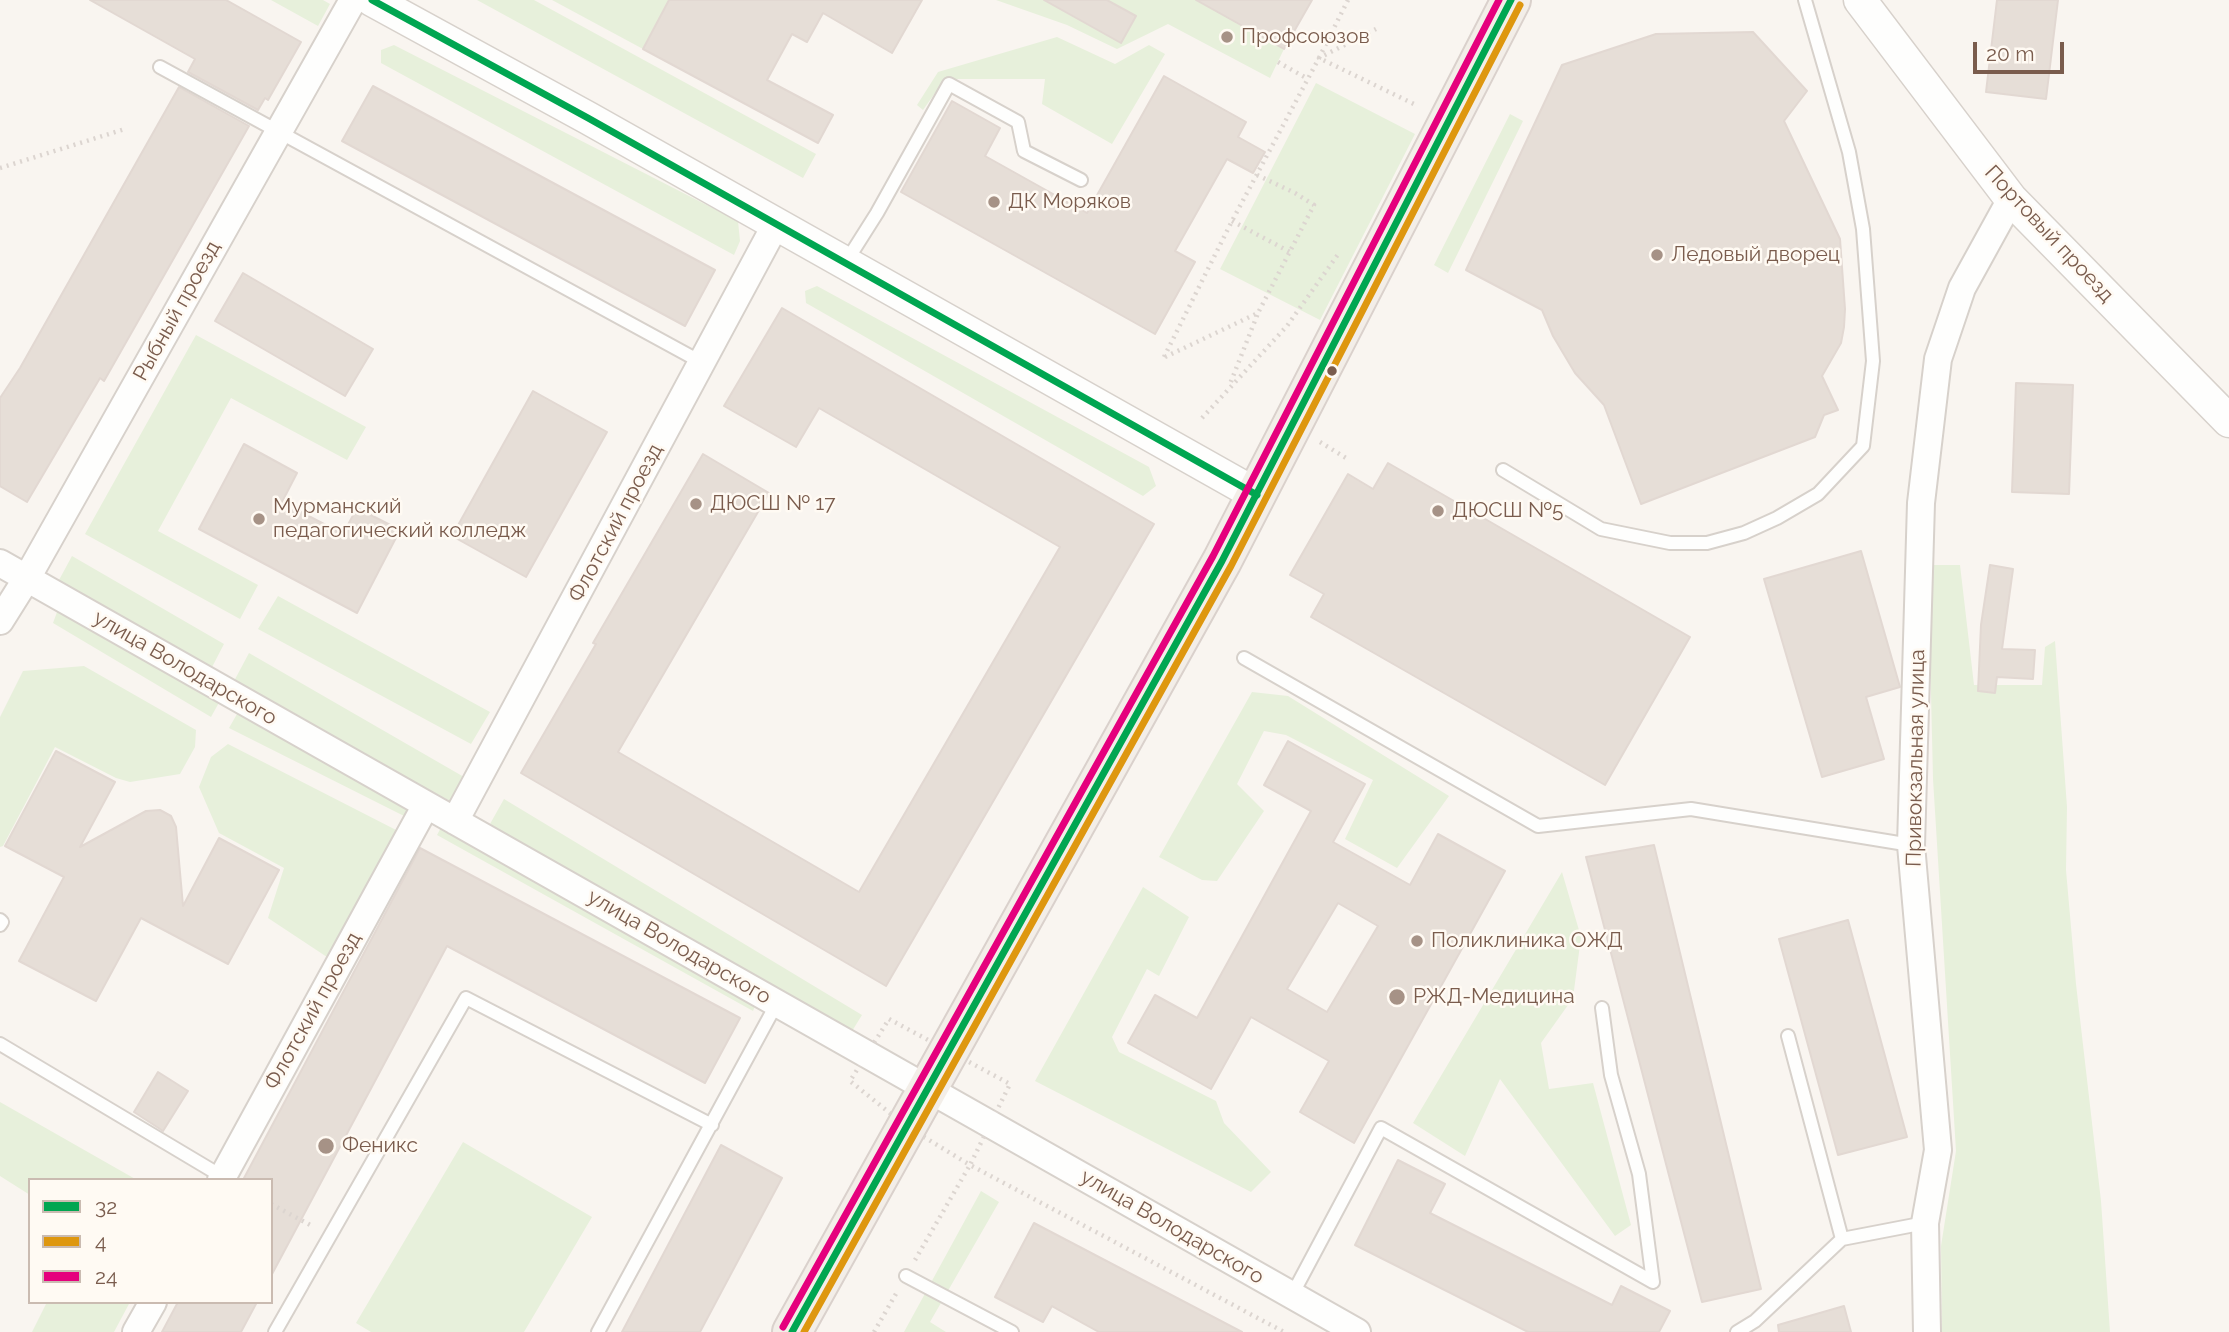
<!DOCTYPE html>
<html>
<head>
<meta charset="utf-8">
<style>
	body { margin:0 }
	#map { position:relative; width:2229px; height:1332px; overflow:hidden; background:#f9f5f0; font-family:Raleway,sans-serif }
	canvas { display:block }
	.legend { position:absolute; left:28px; top:1178px; width:245px; height:126px; box-sizing:border-box; background:#fffaf3; border:2px solid #cabbb1; margin:0; padding:9px 12px; list-style:none; font-size:21px; color:#7a5c4d }
	.legend li { display:flex; align-items:center; gap:14px; height:35px }
	.legend b { width:35px; border:2px solid #cabbb1 }
	.scale { position:absolute; left:1973px; top:42px; width:91px; height:32px; box-sizing:border-box; border:4px solid #7a5c4d; border-top:0; padding-left:9px; font-size:21px; line-height:24px; white-space:nowrap; color:#7a5c4d; -webkit-text-stroke:5px #fffaf3; paint-order:stroke }
</style>
</head>
<body>
<div id="map">
<canvas width="2229" height="1332"></canvas>
<ul class="legend">
<li><b style="height:9px;background:#00a651"></b>32</li>
<li><b style="height:9px;background:#de970f"></b>4</li>
<li><b style="height:9px;background:#e5007d"></b>24</li>
</ul>
<div class="scale">20 m</div>
</div>
<script>
const c = document.querySelector('canvas').getContext('2d');
c.lineJoin = 'round';
function fillPath(path, color) {
  c.fillStyle = color;
  c.fill(path, 'evenodd');
}
function trace(path, color, width, dash) {
  c.strokeStyle = color;
  c.lineWidth = width;
  c.lineCap = dash ? 'butt' : 'round';
  c.setLineDash(dash || []);
  c.stroke(path);
}
function drawText(font, color, halo, rows, align = 'center') {
  c.font = font + ' Raleway,sans-serif';
  c.lineWidth = 5;
  c.setLineDash([]);
  c.textBaseline = 'middle';
  c.strokeStyle = halo;
  c.fillStyle = color;
  for (const [text, x, y, turn = 0] of rows) {
    c.save();
    c.translate(x, y);
    c.rotate((+turn || 0) * Math.PI / 180);
    c.textAlign = isNaN(turn) ? turn : align;
    if (halo) c.strokeText(text, 0, 0);
    c.fillText(text, 0, 0);
    c.restore();
  }
}
fillPath(new Path2D(`
	M 271,0 L 323,0 L 330,4 L 318,26 Z
	M 477,0 L 534,0 L 816,154 L 803,178 Z
	M 552,0 L 669,0 L 643,49 Z
	M 996,0 L 1219,0 L 1214,10 L 1284,49 L 1270,78 L 1168,24 L 1117,49 L 1067,25 Z
	M 1057,37 L 1115,64 L 1149,45 L 1165,54 L 1112,144 L 1042,104 L 1045,79 L 945,79 L 923,110 L 917,105 L 938,72 Z
	M 394,45 L 738,221 L 740,241 L 734,255 L 381,63 L 381,50 Z
	M 1316,83 L 1415,134 L 1320,320 L 1220,269 Z
	M 1510,114 L 1523,121 L 1448,273 L 1434,265 Z
	M 817,286 L 1149,467 L 1156,486 L 1143,496 L 806,303 L 805,291 Z
	M 196,335 L 366,427 L 347,460 L 231,398 L 158,531 L 258,585 L 240,619 L 85,534 Z
	M 72,556 L 224,644 L 210,671 L 59,580 Z
	M 1928,565 L 1960,565 L 1974,685 L 2042,685 L 2045,647 L 2055,641 L 2067,807 L 2066,870 L 2076,984 L 2101,1201 L 2110,1332 L 1942,1332 L 1941,1246 L 1956,1151 L 1933,779 Z
	M 278,596 L 490,712 L 471,744 L 258,629 Z
	M 60,604 L 221,699 L 211,717 L 53,623 Z
	M 249,653 L 464,777 L 450,801 L 233,683 Z
	M 84,666 L 196,730 L 195,747 L 180,774 L 130,782 L 116,778 L 55,747 L 3,846 L 0,847 L 0,717 L 23,671 Z
	M 1252,692 L 1288,696 L 1449,796 L 1397,868 L 1345,839 L 1373,780 L 1286,735 L 1264,731 L 1237,784 L 1264,811 L 1217,881 L 1202,880 L 1159,857 Z
	M 241,707 L 415,800 L 404,816 L 229,728 Z
	M 228,744 L 400,832 L 330,959 L 268,918 L 284,868 L 219,833 L 199,787 L 211,757 Z
	M 504,799 L 862,1015 L 849,1036 L 490,824 Z
	M 445,820 L 757,1002 L 753,1011 L 437,835 Z
	M 1562,872 L 1581,937 L 1573,998 L 1541,1043 L 1549,1089 L 1593,1083 L 1631,1225 L 1615,1236 L 1500,1079 L 1465,1156 L 1413,1123 Z
	M 1143,887 L 1189,917 L 1159,976 L 1147,969 L 1112,1037 L 1119,1052 L 1216,1101 L 1224,1123 L 1271,1172 L 1251,1192 L 1035,1081 Z
	M 0,1102 L 137,1180 L 30,1180 L 30,1195 L 0,1176 Z
	M 463,1142 L 592,1217 L 524,1332 L 371,1332 L 356,1323 Z
	M 981,1191 L 999,1202 L 930,1322 L 946,1332 L 904,1332 Z
	M 47,1302 L 130,1302 L 114,1332 L 32,1332 Z`), '#e7f0db');
const building = new Path2D(`
	M 90,0 L 226,0 L 301,42 L 268,100 L 265,98 L 258,110 L 188,72 L 195,59 Z
	M 669,0 L 922,0 L 892,53 L 823,13 L 807,42 L 792,34 L 767,80 L 833,115 L 818,143 L 643,49 Z
	M 1044,0 L 1107,0 L 1136,16 L 1121,43 Z
	M 1196,0 L 1312,0 L 1284,49 Z
	M 1997,0 L 2058,0 L 2046,99 L 1986,92 Z
	M 1753,32 L 1807,91 L 1784,121 L 1840,239 L 1845,309 L 1844,327 L 1841,343 L 1822,376 L 1838,410 L 1824,415 L 1815,437 L 1641,504 L 1604,405 L 1575,373 L 1553,336 L 1542,310 L 1466,270 L 1562,65 L 1656,34 Z
	M 1164,76 L 1246,122 L 1238,137 L 1265,152 L 1253,173 L 1227,159 L 1175,251 L 1195,262 L 1155,334 L 901,192 L 952,101 L 1000,128 L 985,156 L 1087,213 Z
	M 373,86 L 715,270 L 685,326 L 342,141 Z
	M 179,87 L 249,126 L 104,381 L 100,378 L 27,502 L 0,486 L 0,398 L 20,368 Z
	M 243,273 L 373,349 L 345,396 L 215,321 Z
	M 782,308 L 1154,524 L 886,986 L 521,773 L 596,644 L 593,643 L 703,454 L 769,493 L 618,752 L 859,892 L 1060,547 L 819,408 L 796,447 L 724,406 Z
	M 2016,383 L 2073,385 L 2069,494 L 2012,492 Z
	M 533,391 L 607,432 L 526,577 L 452,536 Z
	M 244,444 L 297,473 L 282,502 L 343,534 L 357,508 L 400,530 L 357,613 L 199,529 Z
	M 1388,463 L 1690,637 L 1605,785 L 1311,617 L 1324,594 L 1290,575 L 1348,474 L 1373,489 Z
	M 1861,551 L 1900,687 L 1866,697 L 1884,759 L 1822,777 L 1764,579 Z
	M 1990,565 L 2013,569 L 2002,649 L 2035,650 L 2033,679 L 1997,677 L 1995,693 L 1978,691 L 1981,625 Z
	M 1288,741 L 1365,784 L 1333,842 L 1410,885 L 1438,834 L 1505,871 L 1354,1143 L 1300,1112 L 1329,1061 L 1251,1017 L 1211,1089 L 1128,1043 L 1155,995 L 1197,1018 L 1311,811 L 1264,785 ZM 1338,903 L 1378,926 L 1327,1012 L 1287,989 Z
	M 56,751 L 115,782 L 80,847 L 146,811 L 160,810 L 171,816 L 176,827 L 183,906 L 219,838 L 279,870 L 228,964 L 141,918 L 96,1001 L 19,961 L 64,877 L 5,846 Z
	M 1654,845 L 1761,1289 L 1702,1302 L 1586,857 Z
	M 420,848 L 740,1018 L 705,1083 L 447,946 L 271,1276 L 271,1180 L 243,1180 Z
	M 1848,920 L 1907,1137 L 1838,1155 L 1779,939 Z
	M 158,1072 L 188,1091 L 163,1131 L 134,1112 Z
	M 721,1145 L 782,1178 L 700,1332 L 622,1332 Z
	M 1398,1160 L 1445,1184 L 1430,1213 L 1612,1305 L 1621,1286 L 1670,1311 L 1659,1332 L 1528,1332 L 1355,1245 Z
	M 1034,1223 L 1242,1332 L 1099,1332 L 1052,1306 L 1043,1322 L 995,1297 Z
	M 178,1302 L 257,1302 L 241,1332 L 162,1332 Z
	M 1844,1306 L 1851,1332 L 1779,1332 L 1778,1325 Z`);
fillPath(building, '#e6ded7');
trace(building, '#e2d8d2', 2);
const service = new Path2D(`
	M 160,67 L 701,362
	M 846,262 L 877,213 L 949,84 L 1018,122 L 1024,151 L 1081,180
	M 1503,470 L 1601,529 L 1670,543 L 1707,543 L 1744,533 L 1777,518 L 1818,494 L 1863,446 L 1873,361 L 1863,229 L 1849,152 L 1805,0
	M 1244,658 L 1538,826 L 1691,809 L 1911,845
	M 0,920 L 2,922 L 0,925
	M 0,1044 L 223,1177
	M 1842,1239 L 1925,1223
	M 906,1276 L 1012,1332
	M 1292,1295 L 1381,1128 L 1653,1282 L 1639,1174 L 1611,1075 L 1602,1008
	M 275,1332 L 466,998 L 712,1125
	M 598,1332 L 777,1003
	M 1737,1332 L 1755,1321 L 1842,1239 L 1788,1036`);
const minor = new Path2D(`
	M 0,563 L 1357,1332
	M 0,621 L 27,578 L 353,0
	M 455,821 L 776,224
	M 221,1180 L 426,805
	M 136,1332 L 153,1302
	M 1927,1332 L 1925,1223 L 1938,1150 L 1911,845 L 1921,503 L 1938,359 L 1962,288 L 2011,199`);
const tertiary = new Path2D(`
	M 372,0 L 588,118 L 1257,495
	M 1860,0 L 2011,199 L 2229,421`);
const primary = new Path2D(`
	M 792,1332 L 1222,561 L 1511,0`);
trace(service, '#d7d1cb', 16);
trace(minor, '#d7d1cb', 30);
trace(tertiary, '#d7d1cb', 35);
trace(primary, '#dad1cc', 42);
trace(new Path2D(`
	M 1348,0 L 1319,58 L 1418,106
	M 1278,62 L 1308,79
	M 0,168 L 125,129
	M 1257,175 L 1295,193 L 1314,205 L 1258,313
	M 1232,221 L 1290,252
	M 1164,357 L 1232,221 L 1319,58 L 1376,29
	M 1165,357 L 1258,313 L 1230,384
	M 1202,418 L 1287,326 L 1339,253
	M 1320,442 L 1346,458
	M 889,1019 L 1010,1084 L 970,1165 L 906,1126 L 850,1081 Z
	M 271,1204 L 314,1227
	M 915,1260 L 970,1165 L 1284,1332
	M 874,1332 L 897,1292`), '#dcd5d0', 4.5, [2, 5]);
trace(service, '#fefefd', 12);
trace(minor, '#fefefd', 26);
trace(tertiary, '#fefefd', 32);
trace(primary, '#f3eee8', 38);
trace(new Path2D(`
	M 372,0 L 588,118 L 1257,495
	M 792,1332 L 1222,561 L 1511,0`), '#00a651', 7);
trace(new Path2D(`
	M 804,1332 L 1231,566 L 1520,5`), '#de970f', 7);
trace(new Path2D(`
	M 783,1327 L 1213,556 L 1499,0`), '#e5007d', 7);
for (const [x, y, r, color] of [
	[1227,37,7,"#a69286"],
	[994,202,7,"#a69286"],
	[1657,255,7,"#a69286"],
	[1332,371,6,"#7a5c4d"],
	[696,504,7,"#a69286"],
	[1438,511,7,"#a69286"],
	[259,519,7,"#a69286"],
	[1417,941,7,"#a69286"],
	[1397,997,9,"#a69286"],
	[326,1146,9,"#a69286"]
]) {
  const dot = new Path2D();
  dot.arc(x, y, r, 0, 2 * Math.PI);
  c.fillStyle = color;
  c.fill(dot);
  trace(dot, '#fffaf3', 2.5);
}
drawText('21px', '#7a5c4d', '#fffaf3', [
	["Профсоюзов",1241,37],
	["ДК Моряков",1008,202],
	["Ледовый дворец",1671,255],
	["ДЮСШ № 17",710,504],
	["Мурманский",273,507],
	["педагогический колледж",273,531],
	["ДЮСШ №5",1452,511],
	["Поликлиника ОЖД",1431,941],
	["РЖД-Медицина",1413,997],
	["Феникс",342,1146]
], 'left');
drawText('21px', '#7a5c4d', '#fffaf3', [
	["Портовый проезд",2049,234,47],
	["Рыбный проезд",177,311,-61],
	["Флотский проезд",616,523,-62],
	["улица Володарского",185,668,30],
	["Привокзальная улица",1916,758,-89],
	["улица Володарского",679,947,30],
	["Флотский проезд",313,1011,-61],
	["улица Володарского",1172,1227,30]
]);
</script>
</body>
</html>
